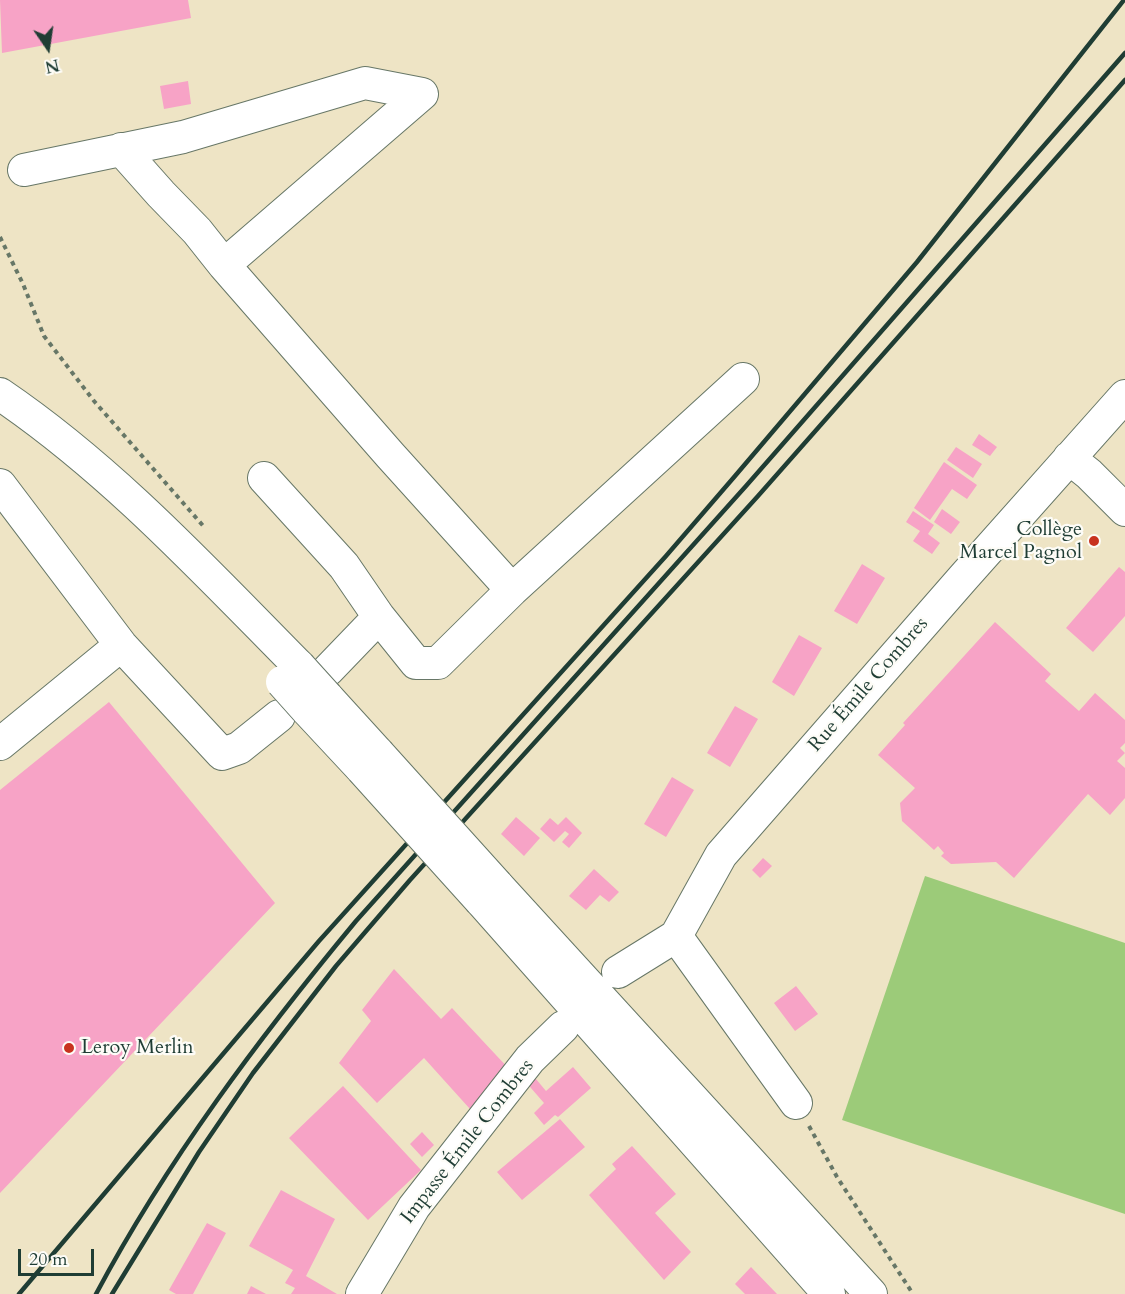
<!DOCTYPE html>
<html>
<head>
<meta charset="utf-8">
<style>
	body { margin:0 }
	#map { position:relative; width:1125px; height:1294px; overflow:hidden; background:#eee4c5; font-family:Cardo,serif }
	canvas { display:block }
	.north { position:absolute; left:18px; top:18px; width:60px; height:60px; -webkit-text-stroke:4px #fdfcf7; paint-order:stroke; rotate:167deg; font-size:16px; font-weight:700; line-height:24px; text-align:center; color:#1f3d34 }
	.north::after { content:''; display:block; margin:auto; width:21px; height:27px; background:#1f3d34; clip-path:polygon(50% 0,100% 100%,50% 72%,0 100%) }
	.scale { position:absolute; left:18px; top:1249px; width:76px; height:27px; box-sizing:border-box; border:3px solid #1f3d34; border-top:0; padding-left:8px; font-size:18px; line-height:21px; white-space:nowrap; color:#1f3d34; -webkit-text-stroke:4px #fdfcf7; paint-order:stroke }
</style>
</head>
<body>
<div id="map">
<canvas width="1125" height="1294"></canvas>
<div class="north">N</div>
<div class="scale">20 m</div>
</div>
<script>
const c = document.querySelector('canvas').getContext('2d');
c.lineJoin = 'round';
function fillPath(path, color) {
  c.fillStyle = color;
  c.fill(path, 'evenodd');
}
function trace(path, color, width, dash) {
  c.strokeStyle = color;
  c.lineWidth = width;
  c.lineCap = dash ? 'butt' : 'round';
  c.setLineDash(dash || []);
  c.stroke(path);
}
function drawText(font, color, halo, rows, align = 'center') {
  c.font = font + ' Cardo,serif';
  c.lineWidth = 4.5;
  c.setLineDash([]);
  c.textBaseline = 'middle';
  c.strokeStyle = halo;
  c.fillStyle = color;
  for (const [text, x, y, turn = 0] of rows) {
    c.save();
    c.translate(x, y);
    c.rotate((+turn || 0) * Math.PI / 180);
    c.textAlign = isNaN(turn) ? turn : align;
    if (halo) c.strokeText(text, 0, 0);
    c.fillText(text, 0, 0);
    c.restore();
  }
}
fillPath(new Path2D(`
	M 925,876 L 1125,943 L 1125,1214 L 842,1120 Z`), '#9ccb79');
fillPath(new Path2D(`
	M 0,0 L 188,0 L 191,18 L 2,53 Z
	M 188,81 L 191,104 L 164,109 L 160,86 Z
	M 979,434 L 997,447 L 990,456 L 972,445 Z
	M 956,447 L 982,464 L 973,478 L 947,460 Z
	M 944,462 L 977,485 L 967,499 L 952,489 L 930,520 L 914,508 Z
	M 942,509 L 960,522 L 951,534 L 934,522 Z
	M 913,511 L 934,525 L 928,534 L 940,543 L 932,554 L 913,541 L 920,531 L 906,522 Z
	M 862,564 L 885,578 L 857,624 L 834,611 Z
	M 1119,567 L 1125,572 L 1125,616 L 1093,652 L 1066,628 Z
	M 995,622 L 1051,674 L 1045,681 L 1079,711 L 1095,693 L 1125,720 L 1125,743 L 1120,748 L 1125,753 L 1117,761 L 1125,768 L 1125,798 L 1110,815 L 1088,794 L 1014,878 L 996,862 L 951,864 L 941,856 L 944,853 L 938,846 L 934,850 L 902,821 L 900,803 L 915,788 L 878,755 L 905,725 L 903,723 Z
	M 799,635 L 822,648 L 794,696 L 772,682 Z
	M 109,702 L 275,903 L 0,1193 L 0,790 Z
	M 735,706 L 758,719 L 730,767 L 707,753 Z
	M 672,777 L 694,790 L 666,837 L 644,824 Z
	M 516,817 L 540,838 L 524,856 L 501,834 Z
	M 566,817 L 582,833 L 569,848 L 562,842 L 569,834 L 565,831 L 554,842 L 540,829 L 550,818 L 558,825 Z
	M 763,858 L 772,866 L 760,878 L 752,870 Z
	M 594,869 L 619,892 L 609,902 L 600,895 L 586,910 L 569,896 Z
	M 394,969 L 441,1019 L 452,1008 L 510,1070 L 470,1109 L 424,1058 L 377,1103 L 339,1063 L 371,1021 L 362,1010 Z
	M 796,986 L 818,1014 L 795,1031 L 774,1003 Z
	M 573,1067 L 591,1088 L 558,1117 L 555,1115 L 544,1125 L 534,1113 L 544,1103 L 524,1080 L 531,1073 L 546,1091 Z
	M 343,1086 L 421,1170 L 368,1220 L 289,1138 Z
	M 560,1119 L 585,1147 L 522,1200 L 497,1172 Z
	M 422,1132 L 434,1145 L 422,1157 L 410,1144 Z
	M 632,1146 L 676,1194 L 655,1213 L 691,1252 L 664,1280 L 589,1195 L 616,1169 L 612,1164 Z
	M 281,1190 L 335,1219 L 306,1276 L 337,1294 L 291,1294 L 295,1288 L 285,1283 L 293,1270 L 249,1246 Z
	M 207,1223 L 226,1233 L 193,1294 L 176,1294 L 169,1290 Z
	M 751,1267 L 777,1294 L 745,1294 L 735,1284 Z
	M 251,1286 L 266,1294 L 247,1294 Z`), '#f7a3c6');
const minor = new Path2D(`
	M 121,149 L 161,194 L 197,231 L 224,265 L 390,455 L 512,590
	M 24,170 L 183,137 L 365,83 L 422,94 L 224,265
	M 0,394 C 112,470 205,571 299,666
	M 1069,458 L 1089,474 L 1125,510
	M 264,478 L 344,566 L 379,617 L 328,670
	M 0,485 L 121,645 L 222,754 L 239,748 L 279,716
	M 379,617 L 416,663 L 438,663 L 512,590 L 743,379
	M 327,697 L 378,753
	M 307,710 L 362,769
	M 0,744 L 121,645
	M 497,885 L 871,1294
	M 481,901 L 829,1294
	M 676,936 L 796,1103
	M 618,972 L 676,936 L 721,855 L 963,578 L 1125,396
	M 362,1294 L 414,1207 L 530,1059 L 563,1027`);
trace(minor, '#677767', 34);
trace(new Path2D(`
	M 0,237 L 23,284 L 44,336 L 94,401 L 205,528
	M 809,1126 L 837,1177 L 913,1294`), '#677767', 4, [4.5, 4.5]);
trace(minor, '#fff', 32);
trace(new Path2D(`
	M 19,1294 L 319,941 L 666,556 L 735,476 L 917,262 L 1124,0
	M 96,1294 C 168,1159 259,1038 356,921 L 746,486 L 1125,53
	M 112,1294 L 199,1152 L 253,1073 L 336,966 L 410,880 L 758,496 L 1125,80`), '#1f3d34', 4.5);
const minorBridge = new Path2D(`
	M 299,666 L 327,697
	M 282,682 L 307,710
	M 378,753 L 497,885
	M 362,769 L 481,901`);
trace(minorBridge, '#677767', 34, []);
trace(minorBridge, '#fff', 32);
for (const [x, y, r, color] of [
	[1094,541,6,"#c8321e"],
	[69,1048,6,"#c8321e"]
]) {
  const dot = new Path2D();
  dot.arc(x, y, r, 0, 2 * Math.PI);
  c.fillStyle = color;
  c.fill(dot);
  trace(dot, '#fdfcf7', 2);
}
drawText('20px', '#1f3d34', '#fdfcf7', [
	["Collège",1082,530],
	["Marcel Pagnol",1082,553],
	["Leroy Merlin",81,1048,"left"]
], 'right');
drawText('20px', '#1f3d34', '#fdfcf7', [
	["Rue Émile Combres",869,685,-49],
	["Impasse Émile Combres",468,1142,-52]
]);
</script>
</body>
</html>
